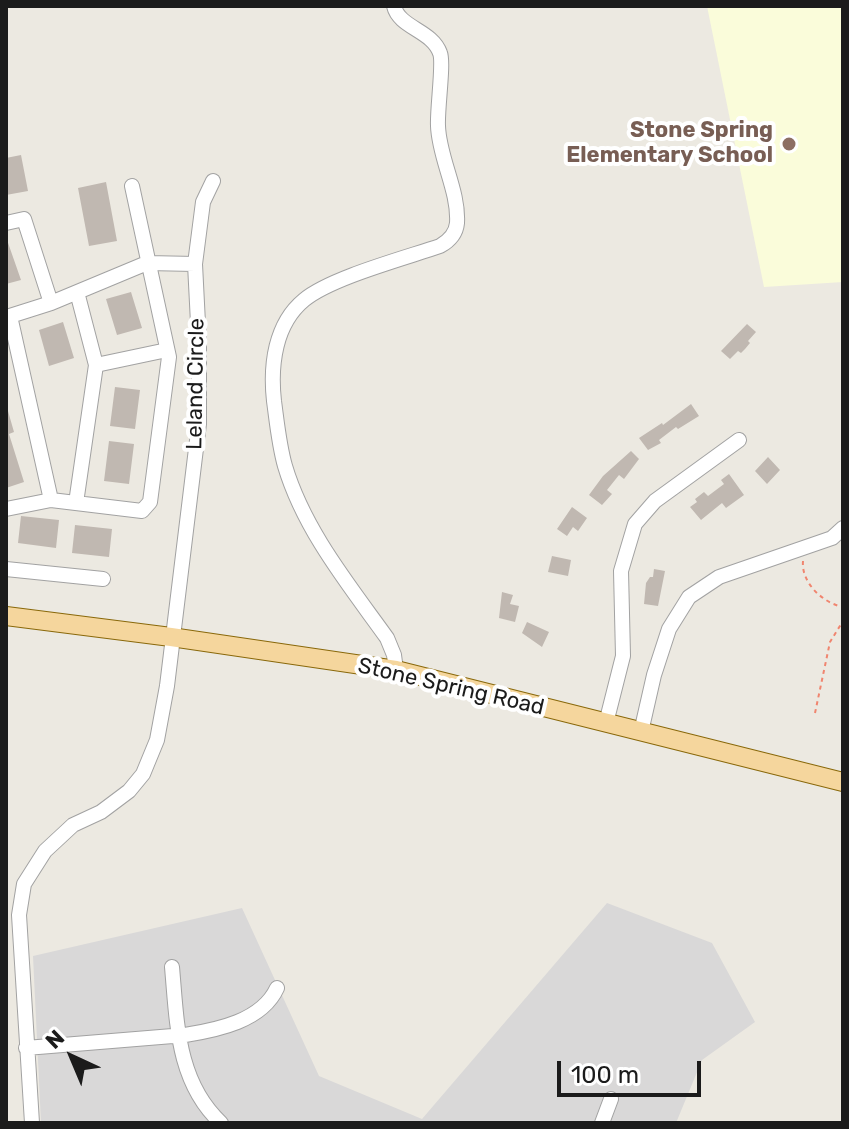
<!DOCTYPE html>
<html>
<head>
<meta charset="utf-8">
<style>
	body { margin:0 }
	#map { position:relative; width:849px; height:1129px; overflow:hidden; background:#ece9e1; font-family:Rubik,sans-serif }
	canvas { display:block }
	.frame { position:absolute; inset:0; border:8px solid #1b1b1b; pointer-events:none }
	.north { position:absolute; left:32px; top:1017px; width:80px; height:80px; -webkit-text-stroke:6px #fff; paint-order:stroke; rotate:316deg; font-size:22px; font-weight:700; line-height:32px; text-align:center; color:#1b1b1b }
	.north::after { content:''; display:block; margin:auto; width:28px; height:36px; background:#1b1b1b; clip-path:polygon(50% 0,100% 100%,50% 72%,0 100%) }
	.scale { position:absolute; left:557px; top:1061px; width:144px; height:36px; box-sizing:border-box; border:4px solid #1b1b1b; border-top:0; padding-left:10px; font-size:24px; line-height:28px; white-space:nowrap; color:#1b1b1b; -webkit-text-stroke:6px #fff; paint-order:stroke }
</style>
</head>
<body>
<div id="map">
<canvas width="849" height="1129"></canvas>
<div class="frame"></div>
<div class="north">N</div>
<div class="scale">100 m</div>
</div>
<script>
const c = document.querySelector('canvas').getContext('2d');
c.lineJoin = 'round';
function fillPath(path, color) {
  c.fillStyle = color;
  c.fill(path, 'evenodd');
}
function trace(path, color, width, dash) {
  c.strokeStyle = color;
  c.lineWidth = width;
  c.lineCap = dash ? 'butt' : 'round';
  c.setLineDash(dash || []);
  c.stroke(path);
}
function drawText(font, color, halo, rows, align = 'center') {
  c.font = font + ' Rubik,sans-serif';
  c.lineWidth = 8;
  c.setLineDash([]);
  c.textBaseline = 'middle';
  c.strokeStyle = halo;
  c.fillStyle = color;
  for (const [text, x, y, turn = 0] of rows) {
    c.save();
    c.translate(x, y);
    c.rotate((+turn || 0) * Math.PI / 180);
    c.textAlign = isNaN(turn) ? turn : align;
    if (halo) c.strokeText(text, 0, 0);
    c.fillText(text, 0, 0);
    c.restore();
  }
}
fillPath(new Path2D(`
	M 607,903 L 712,943 L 755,1022 L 702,1060 L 676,1123 L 41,1123 L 33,956 L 242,908 L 319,1076 L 422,1119 Z`), '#d9d8d8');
fillPath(new Path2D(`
	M 707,6 L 843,6 L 843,282 L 764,287 Z`), '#fafcda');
fillPath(new Path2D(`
	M 21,155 L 28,191 L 6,195 L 6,158 Z
	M 106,182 L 117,241 L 89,246 L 78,188 Z
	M 6,237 L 21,280 L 6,284 Z
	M 131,292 L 142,328 L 117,335 L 106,299 Z
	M 63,322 L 74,358 L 49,366 L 39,330 Z
	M 747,324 L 756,332 L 748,341 L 750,343 L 745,349 L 741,353 L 738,351 L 730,359 L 721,351 Z
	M 115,387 L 140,390 L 135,429 L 110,426 Z
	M 691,404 L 699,416 L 678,429 L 676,427 L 659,440 L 661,443 L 648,450 L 639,438 L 662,423 L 663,425 Z
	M 8,411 L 14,432 L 9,434 L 24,482 L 6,488 Z
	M 109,441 L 134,444 L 129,484 L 104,481 Z
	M 631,451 L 639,459 L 624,479 L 619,475 L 607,490 L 612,494 L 602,505 L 589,495 L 603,476 Z
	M 768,457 L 780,470 L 767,484 L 755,471 Z
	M 729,474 L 744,495 L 726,508 L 722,503 L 701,520 L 690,507 L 697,502 L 695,499 L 704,492 L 708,496 L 724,484 L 721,480 Z
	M 572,507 L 587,518 L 578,531 L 573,527 L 567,536 L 557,529 Z
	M 21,516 L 59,520 L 56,548 L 18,543 Z
	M 75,525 L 112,529 L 109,557 L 72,553 Z
	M 552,556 L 571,560 L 568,576 L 548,572 Z
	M 654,569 L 665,571 L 658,606 L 644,604 L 646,583 L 650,577 L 653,577 Z
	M 502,592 L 513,595 L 510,604 L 519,606 L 515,622 L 499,618 Z
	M 527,622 L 549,632 L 542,647 L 522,633 Z`), '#c0b8b1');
const minor = new Path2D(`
	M 394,6 C 399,28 432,30 440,53 C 444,63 437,109 438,126 C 439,158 459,191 457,223 C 456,234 449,241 440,246 C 405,258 330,278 304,300 C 275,324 270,365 274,401 C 277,423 279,445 285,466 C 304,530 349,585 387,638 L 394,655 L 396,670
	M 132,186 L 169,357 L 150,502 L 142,511 L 51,500 L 10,316 L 51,303 L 147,263 L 195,264
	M 6,223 L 24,219 L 51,303
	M 96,365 L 167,350
	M 76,503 L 96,365 L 77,292
	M 6,509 L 51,500
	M 6,569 L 103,579
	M 606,723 L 623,656 L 621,571 L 635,524 L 655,501 L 739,440
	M 641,732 L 654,675 L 669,629 L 689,597 L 719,577 L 832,538 L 843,528
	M 172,967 C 177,1023 177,1082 221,1123
	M 26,1048 L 185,1035 C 217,1030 262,1021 277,988
	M 32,1123 L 19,915 L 24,884 L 45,851 L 73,825 L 101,812 L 129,791 L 143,774 L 157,740 L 167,686 L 199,424 L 199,343 L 195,264 L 203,202 L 213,181
	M 602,1123 L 611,1099`);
const major = new Path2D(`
	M 6,616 L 171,637 L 396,670 L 843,782`);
trace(minor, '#a2a2a2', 16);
trace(major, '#89680a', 20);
trace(new Path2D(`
	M 803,561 C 801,583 823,603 843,607
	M 815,713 L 830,642 L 843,621`), '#f0856f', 2, [4, 4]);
trace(minor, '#fff', 14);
trace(major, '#f5d69d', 18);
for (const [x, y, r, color] of [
	[789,144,8,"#8d6e63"]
]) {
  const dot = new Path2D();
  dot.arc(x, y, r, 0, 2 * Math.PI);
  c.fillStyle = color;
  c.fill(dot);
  trace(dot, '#fff', 3);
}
drawText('bold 22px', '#785e54', '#fff', [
	["Stone Spring",773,131],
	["Elementary School",773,156]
], 'right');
drawText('22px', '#1b1b1b', '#fff', [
	["Leland Circle",196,384,-89],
	["Stone Spring Road",451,687,13]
]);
</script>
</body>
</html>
